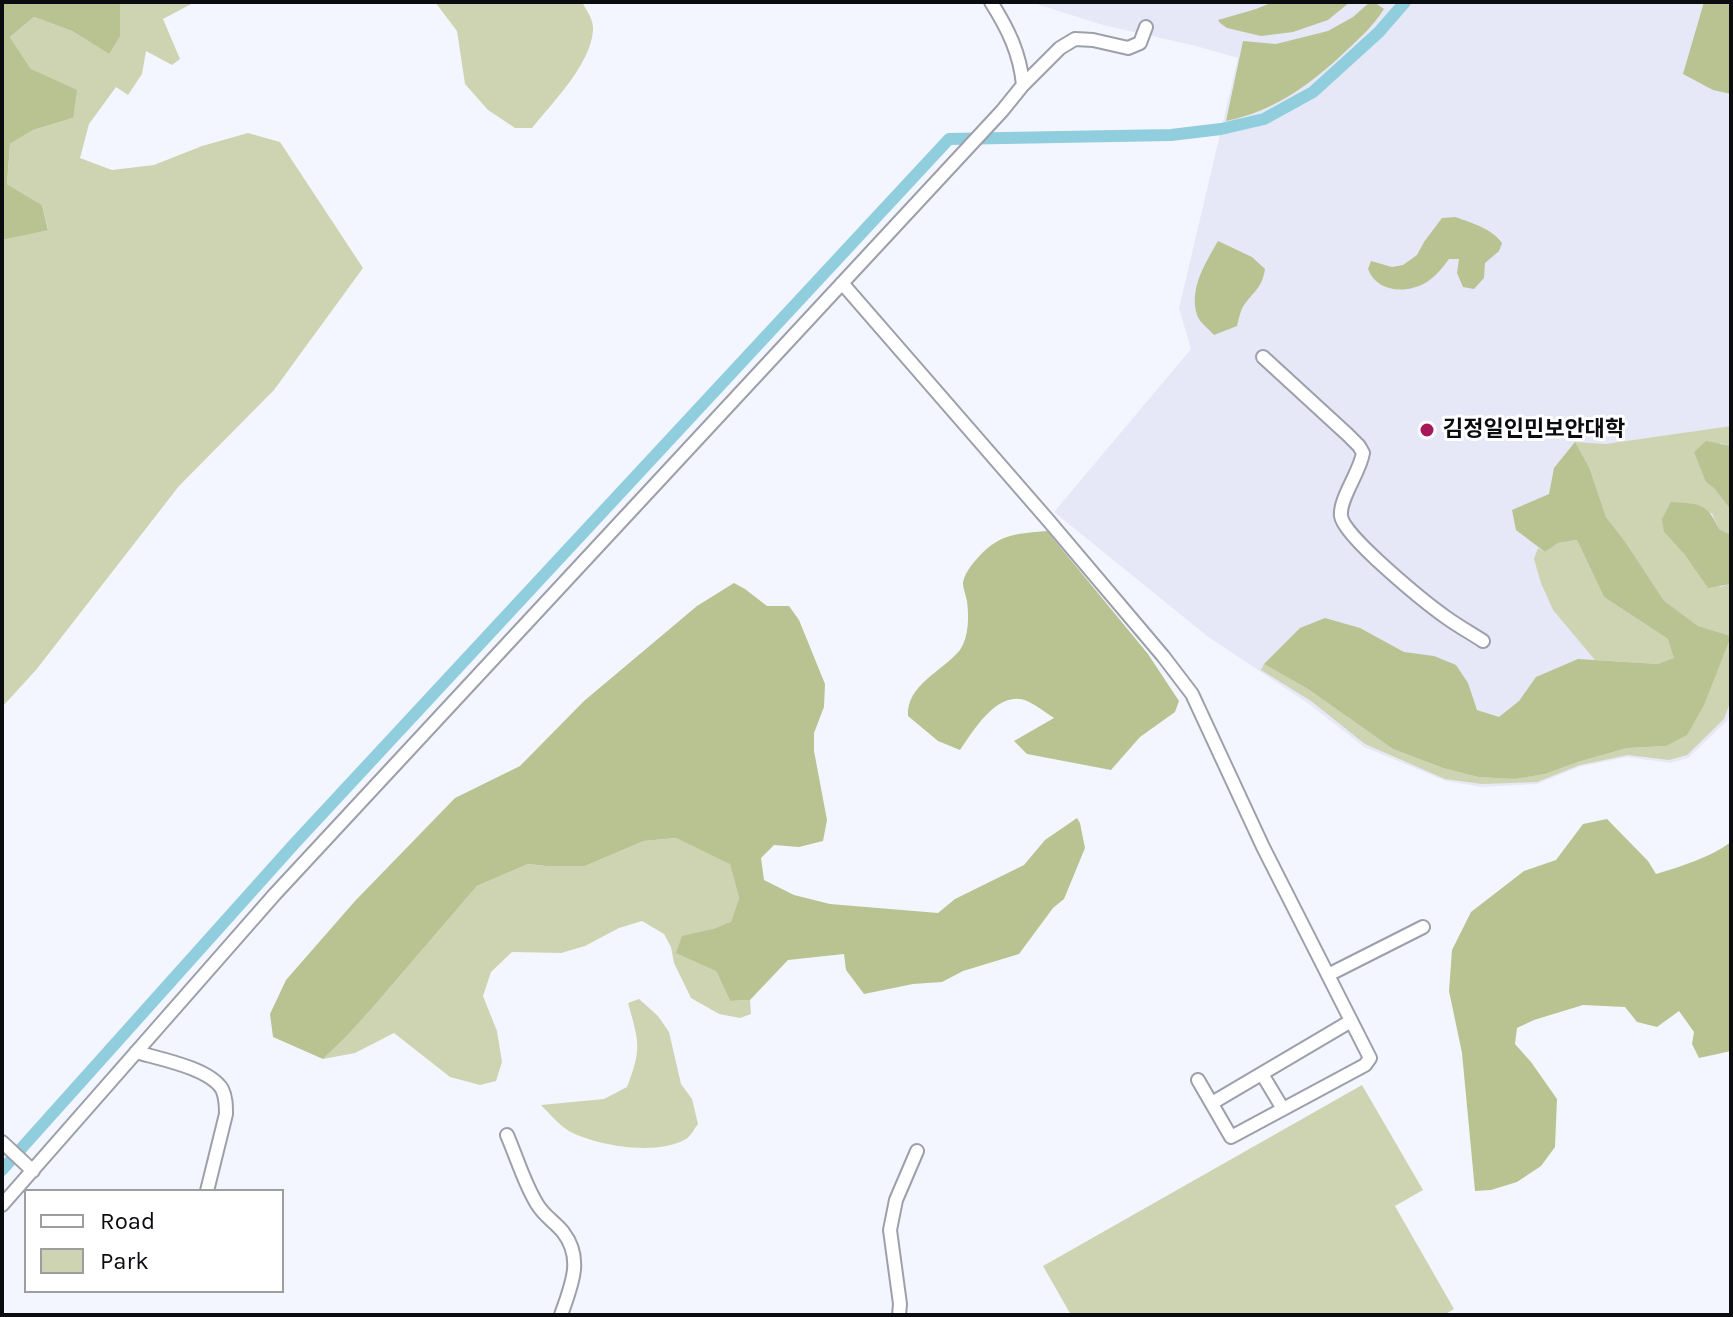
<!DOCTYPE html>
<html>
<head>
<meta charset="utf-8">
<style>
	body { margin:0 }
	#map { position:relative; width:1733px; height:1317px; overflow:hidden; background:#f4f6ff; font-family:Karla,sans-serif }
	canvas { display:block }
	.frame { position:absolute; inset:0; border:4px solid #0b0c0f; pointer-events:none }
	.legend { position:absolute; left:24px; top:1189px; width:260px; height:104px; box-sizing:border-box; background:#fff; border:2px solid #9d9e9f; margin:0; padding:10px 14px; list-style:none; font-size:24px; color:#0b0c0f }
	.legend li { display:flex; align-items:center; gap:16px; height:40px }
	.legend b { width:40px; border:2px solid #9d9e9f }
</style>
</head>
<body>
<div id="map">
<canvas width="1733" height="1317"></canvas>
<div class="frame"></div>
<ul class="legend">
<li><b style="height:10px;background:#fff"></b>Road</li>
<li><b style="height:22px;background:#ced4b2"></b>Park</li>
</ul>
</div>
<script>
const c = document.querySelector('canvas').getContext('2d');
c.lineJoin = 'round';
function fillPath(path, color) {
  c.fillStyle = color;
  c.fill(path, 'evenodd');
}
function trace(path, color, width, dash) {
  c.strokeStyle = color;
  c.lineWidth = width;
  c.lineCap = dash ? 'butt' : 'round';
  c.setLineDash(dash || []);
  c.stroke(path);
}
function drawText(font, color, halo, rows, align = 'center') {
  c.font = font + ' Karla,"Noto Sans KR",sans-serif';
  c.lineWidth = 6;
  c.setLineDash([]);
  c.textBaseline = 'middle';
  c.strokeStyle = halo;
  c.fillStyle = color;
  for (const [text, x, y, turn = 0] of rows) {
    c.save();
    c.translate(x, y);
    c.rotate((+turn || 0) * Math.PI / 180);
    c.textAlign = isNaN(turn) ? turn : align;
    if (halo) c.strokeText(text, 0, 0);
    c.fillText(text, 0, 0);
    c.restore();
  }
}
fillPath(new Path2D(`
	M 1030,2 L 1731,2 L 1731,711 L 1727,721 L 1688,758 L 1670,763 L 1627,757 L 1579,767 L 1537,784 L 1482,787 L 1446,781 L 1364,747 L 1309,704 L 1207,636 L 1054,512 L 1191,349 L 1179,308 L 1238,58 L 1196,46 L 1103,25 Z`), '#e6e8f7');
fillPath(new Path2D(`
	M 120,2 L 195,2 L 163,19 L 180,59 L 172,65 L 146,51 L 142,74 L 128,95 L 116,87 L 89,124 L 80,158 L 112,170 L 154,165 L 202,146 L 248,133 L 280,142 L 363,268 L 274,390 L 179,486 L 36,670 L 2,707 L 2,240 L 48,229 L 42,205 L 7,184 L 10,144 L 33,130 L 73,118 L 31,69 L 10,37 L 34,17 L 72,31 L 109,54 Z
	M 435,2 L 582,2 C 587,11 594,20 593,31 C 590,65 553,102 532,128 L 515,128 L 488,110 L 465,84 L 457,31 Z
	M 1731,426 L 1731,446 L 1720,443 L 1706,482 L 1714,488 L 1731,510 L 1731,535 L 1719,529 L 1712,513 L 1664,532 L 1685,555 L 1720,587 L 1731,584 L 1731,700 L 1724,719 L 1687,755 L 1669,760 L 1628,755 L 1580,765 L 1537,782 L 1482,784 L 1445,779 L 1365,744 L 1311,701 L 1261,670 L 1264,664 L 1308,689 L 1393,749 L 1443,768 L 1478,777 L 1515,779 L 1545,774 L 1578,762 L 1627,748 L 1666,746 L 1731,636 L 1698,626 L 1664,602 L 1626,543 L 1606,517 L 1589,467 L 1575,442 L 1605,444 Z
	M 1577,540 L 1604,597 L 1668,639 L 1675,658 L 1658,664 L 1595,660 L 1553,610 L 1541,583 L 1534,559 L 1538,548 L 1545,552 L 1558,543 Z
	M 676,838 L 730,863 L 739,898 L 731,923 L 713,929 L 716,971 L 730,1001 L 750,1000 L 751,1014 L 740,1018 L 719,1014 L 691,998 L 674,963 L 671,947 L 664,934 L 642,921 L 619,928 L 585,946 L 561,953 L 512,952 L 491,972 L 483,996 L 497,1031 L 502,1062 L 496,1081 L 480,1085 L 450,1077 L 394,1033 L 355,1053 L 323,1059 L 347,1036 L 374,1006 L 477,886 L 528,864 L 546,866 L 585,866 L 644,841 Z
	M 639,999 L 658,1016 L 669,1032 L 681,1084 L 692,1099 L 698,1124 C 694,1129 691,1136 686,1139 C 658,1156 596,1146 569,1131 C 559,1125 549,1113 541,1105 L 604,1099 L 627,1087 C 642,1049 639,1042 628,1003 Z
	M 1362,1085 L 1423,1190 L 1395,1206 L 1454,1309 L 1444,1315 L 1071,1315 L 1043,1266 Z`), '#ced4b2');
fillPath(new Path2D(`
	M 2,2 L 120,2 L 120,36 L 109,54 L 72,31 L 34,17 L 10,37 L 31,69 L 77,90 L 73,118 L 33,130 L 10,144 L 7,184 L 42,205 L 48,230 L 2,240 Z
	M 1273,2 L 1350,2 L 1328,20 L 1293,32 L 1261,36 L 1227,28 L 1220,23 L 1218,20 L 1256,9 Z
	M 1370,2 L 1374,2 L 1384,9 C 1374,25 1361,37 1347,50 C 1311,84 1275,111 1226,121 L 1243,41 L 1276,44 L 1328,31 L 1353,17 Z
	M 1704,2 L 1731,2 L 1731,94 L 1713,90 L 1683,74 Z
	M 1455,217 C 1472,223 1491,228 1502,243 L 1499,251 L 1485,263 L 1484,278 L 1474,289 L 1463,287 L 1457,273 L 1459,259 L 1449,259 C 1443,267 1436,276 1427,282 C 1407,294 1377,293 1368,269 L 1371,261 L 1392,267 L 1403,265 L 1417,255 L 1424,242 L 1442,218 Z
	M 1218,241 L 1252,257 L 1265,269 C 1262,288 1254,291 1244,305 C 1240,311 1239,319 1237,326 L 1214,335 C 1209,329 1200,323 1197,315 C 1189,288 1205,264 1218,241 Z
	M 1706,441 L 1731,446 L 1731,510 L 1714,488 L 1706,482 L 1694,452 Z
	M 1575,442 L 1589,467 L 1606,517 L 1626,543 L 1664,601 L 1698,626 L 1731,636 L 1704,705 L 1687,735 L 1666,746 L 1627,748 L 1578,762 L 1545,774 L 1515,779 L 1478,777 L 1443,768 L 1393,749 L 1308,689 L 1264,664 L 1300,628 L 1325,618 L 1360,628 L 1404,652 L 1434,656 L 1456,665 L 1468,683 L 1477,710 L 1499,717 L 1519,701 L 1536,677 L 1578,659 L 1658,664 L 1674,658 L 1668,639 L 1604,597 L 1577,540 L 1558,543 L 1545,552 L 1516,530 L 1512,510 L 1549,494 L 1554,468 Z
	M 1671,502 C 1698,504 1707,502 1719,529 L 1731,535 L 1731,584 L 1708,588 L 1685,555 L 1664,532 L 1662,519 Z
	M 1047,531 L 1148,654 L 1179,701 L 1175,712 L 1140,737 L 1111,770 L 1027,754 L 1014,741 L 1054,718 C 1045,712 1036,705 1027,701 C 998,689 974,730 960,750 L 938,741 L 908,716 C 906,685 943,671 960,650 C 969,637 969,616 967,601 C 966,596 963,588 963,583 C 964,575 970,567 975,561 C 998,534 1013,534 1047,531 Z
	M 734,583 L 745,589 L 767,606 L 789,606 L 799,620 L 825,684 L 824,707 L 814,733 L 814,751 L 827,820 L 823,841 L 799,847 L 774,845 L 761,858 L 764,880 L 794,895 L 830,904 L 938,913 L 955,899 L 1024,865 L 1045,840 L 1077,818 L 1080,823 L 1085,848 L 1064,899 L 1053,908 L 1019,954 L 963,971 L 942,982 L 913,984 L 864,994 L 846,970 L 844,954 L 788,960 L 750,1000 L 730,1001 L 716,971 L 676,953 L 682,936 L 713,929 L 731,922 L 739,898 L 730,864 L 676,838 L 644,841 L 585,866 L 546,866 L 528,864 L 477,886 L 374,1006 L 347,1036 L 323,1059 L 273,1037 L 270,1014 L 286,980 L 355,901 L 455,798 L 520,766 L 584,701 L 697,606 Z
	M 1607,819 L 1648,861 L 1656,874 C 1682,866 1709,858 1731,842 L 1731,1051 L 1699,1058 L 1692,1044 L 1694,1032 L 1679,1011 L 1657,1027 L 1637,1022 L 1625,1007 L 1583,1005 L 1534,1020 L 1517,1028 L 1515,1044 L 1531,1062 L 1557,1099 L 1555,1147 L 1541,1166 L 1517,1182 L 1491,1190 L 1475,1191 L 1462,1053 L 1449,991 L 1452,950 L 1471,912 L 1524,871 L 1556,860 L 1583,824 Z`), '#b9c291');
trace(new Path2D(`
	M 2,1170 L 295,843 L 949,139 L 1171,135 L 1221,129 L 1264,119 L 1313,92 L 1379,32 L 1405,2`), '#90cede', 12);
const minor = new Path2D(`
	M 1023,85 L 1060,48 L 1075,39 L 1093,40 L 1128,48 L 1140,43 L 1146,27
	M 842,283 L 1048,520 L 1163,656 L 1192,694 L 1263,847 L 1370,1058 L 1365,1065 L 1231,1137 L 1198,1080
	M 1263,357 L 1348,435 L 1359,446 L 1363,453 C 1360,472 1339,499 1341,516 C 1343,536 1427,604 1447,618 C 1458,626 1471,633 1483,641
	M 1328,975 L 1423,927
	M 136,1052 C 160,1059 209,1068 222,1089 C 226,1097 226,1105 226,1114 L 207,1191
	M 1262,1074 L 1283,1109
	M 1212,1103 L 1351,1021
	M 507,1135 C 517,1158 524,1183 537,1204 C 544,1216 555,1222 563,1232 C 584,1259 571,1286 561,1315
	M 2,1142 L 33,1171
	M 2,1205 L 275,894 L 1002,111 L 1023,85 C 1020,53 1008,29 991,2
	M 899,1315 L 900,1304 L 890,1230 L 896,1200 L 917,1151`);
trace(minor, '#9d9faa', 16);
trace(minor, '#fff', 12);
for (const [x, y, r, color] of [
	[1427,430,8,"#a6185b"]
]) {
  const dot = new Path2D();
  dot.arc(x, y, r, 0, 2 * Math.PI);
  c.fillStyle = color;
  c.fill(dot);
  trace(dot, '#fff', 3);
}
drawText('bold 22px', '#0b0c0f', '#fff', [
	["김정일인민보안대학",1443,430]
], 'left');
</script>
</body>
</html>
